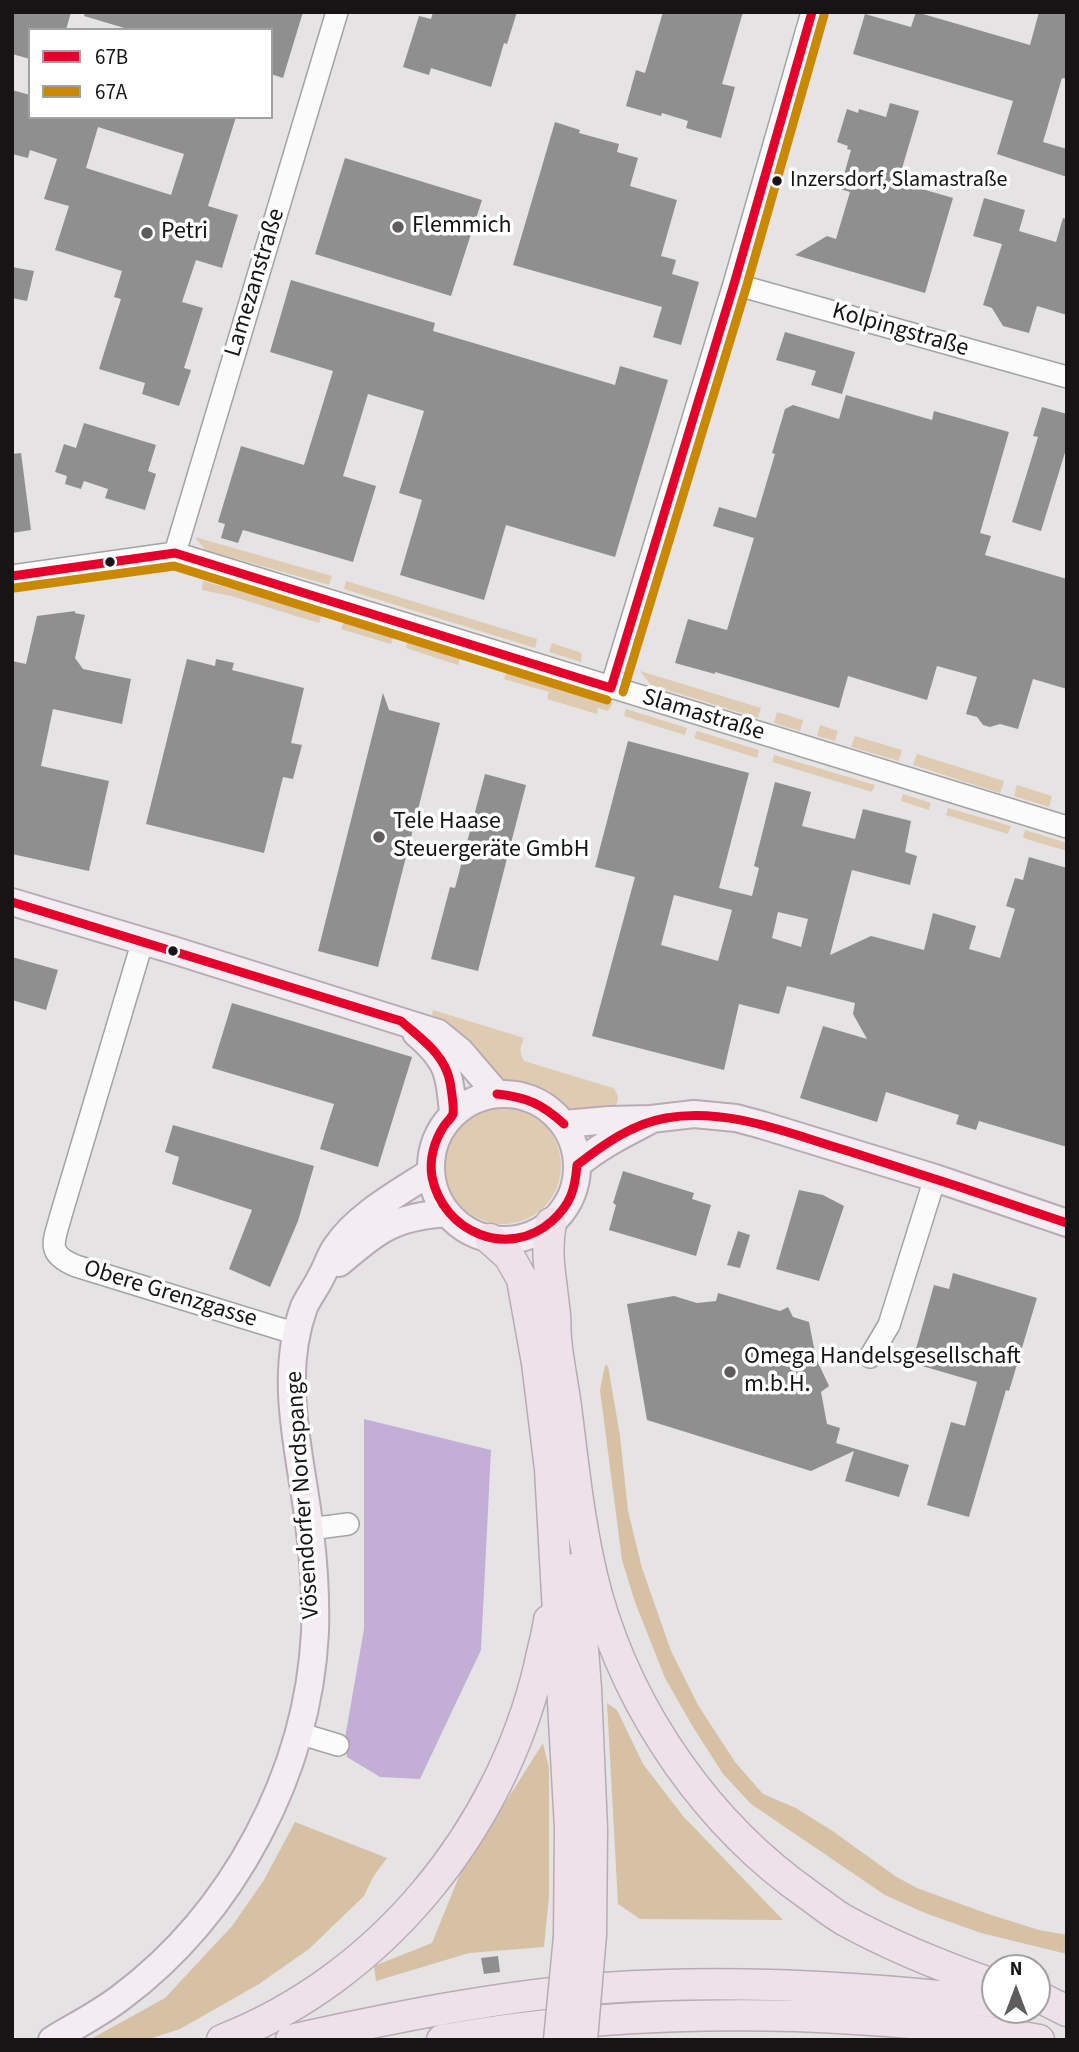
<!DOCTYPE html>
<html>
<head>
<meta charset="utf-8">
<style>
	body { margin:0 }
	#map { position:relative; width:1079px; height:2052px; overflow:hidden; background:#e5e3e4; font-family:"Source Sans 3",sans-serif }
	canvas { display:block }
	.frame { position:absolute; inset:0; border:14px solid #161414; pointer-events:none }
	.legend { position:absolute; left:28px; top:28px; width:245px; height:91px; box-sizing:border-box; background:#fff; border:2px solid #a2a1a1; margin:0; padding:9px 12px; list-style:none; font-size:21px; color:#161414 }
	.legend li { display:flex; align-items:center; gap:14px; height:35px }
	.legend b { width:35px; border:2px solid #a2a1a1 }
	.north { position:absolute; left:981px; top:1954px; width:70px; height:70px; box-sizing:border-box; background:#fff; border:2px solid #a2a1a1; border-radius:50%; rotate:0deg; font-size:19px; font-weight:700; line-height:28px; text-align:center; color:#161414 }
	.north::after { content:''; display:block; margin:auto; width:24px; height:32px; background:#5e5c5d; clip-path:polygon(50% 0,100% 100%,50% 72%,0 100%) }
</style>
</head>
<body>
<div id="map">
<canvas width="1079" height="2052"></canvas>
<div class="frame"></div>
<ul class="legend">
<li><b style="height:9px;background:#e4002b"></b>67B</li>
<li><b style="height:9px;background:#ca8904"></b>67A</li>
</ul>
<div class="north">N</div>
</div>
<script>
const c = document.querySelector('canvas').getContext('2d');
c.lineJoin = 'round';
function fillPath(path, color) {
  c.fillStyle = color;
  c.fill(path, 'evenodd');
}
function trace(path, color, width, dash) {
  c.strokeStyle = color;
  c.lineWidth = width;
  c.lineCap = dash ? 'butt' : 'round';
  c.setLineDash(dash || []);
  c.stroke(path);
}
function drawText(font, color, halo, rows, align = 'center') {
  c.font = font + ' "Source Sans 3",sans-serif';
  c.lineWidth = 7;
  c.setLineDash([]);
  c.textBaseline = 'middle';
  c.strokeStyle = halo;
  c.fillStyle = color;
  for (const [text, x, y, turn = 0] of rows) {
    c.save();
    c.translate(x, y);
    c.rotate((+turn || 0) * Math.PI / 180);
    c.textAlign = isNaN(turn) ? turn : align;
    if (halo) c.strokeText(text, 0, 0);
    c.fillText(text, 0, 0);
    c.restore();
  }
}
fillPath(new Path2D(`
	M 195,537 L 332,576 L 329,585 L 205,550 Z
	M 203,581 L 322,614 L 319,623 L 231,596 L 202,590 Z
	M 346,581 L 537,639 L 535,648 L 344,589 Z
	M 344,621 L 393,636 L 391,644 L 341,629 Z
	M 408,640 L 460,656 L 458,665 L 406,648 Z
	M 552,643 L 579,652 L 582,654 L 581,662 L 549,652 Z
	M 507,671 L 559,687 L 561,681 L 584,687 L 583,693 L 613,703 L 608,711 L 598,708 L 597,714 L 547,699 L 549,692 L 504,679 Z
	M 640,671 L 761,708 L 758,718 L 651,685 Z
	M 626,709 L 687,728 L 685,735 L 624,716 Z
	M 777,712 L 803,720 L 800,731 L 774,723 Z
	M 820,725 L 838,731 L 835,741 L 817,736 Z
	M 697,731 L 759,750 L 757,758 L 694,738 Z
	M 855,736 L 902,750 L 899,761 L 851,747 Z
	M 917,754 L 1004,781 L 1000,793 L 913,765 Z
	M 774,755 L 875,785 L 872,792 L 772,762 Z
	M 1017,785 L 1052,796 L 1049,807 L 1014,796 Z
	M 903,794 L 931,803 L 929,810 L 901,801 Z
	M 948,808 L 1011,826 L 1008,834 L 946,815 Z
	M 1025,830 L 1067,843 L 1067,851 L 1023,838 Z
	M 433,1010 L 524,1038 C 520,1047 519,1052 524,1061 L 613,1088 C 620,1096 619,1100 614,1109 L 571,1111 L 549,1091 L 516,1080 L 504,1081 L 491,1074 L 436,1022 L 432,1017 Z
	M445 1166a58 58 0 1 1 116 0a58 58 0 1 1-116 0Z`), '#decbb2');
fillPath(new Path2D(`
	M 605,1365 L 608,1366 L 620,1436 L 628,1511 L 642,1568 L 671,1651 L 698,1705 L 735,1762 L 763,1794 L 796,1808 L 834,1832 L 895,1876 L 917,1888 L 988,1914 L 1039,1930 L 1067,1935 L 1067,1954 L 981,1933 L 925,1913 L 885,1895 L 751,1804 L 723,1774 L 693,1727 L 665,1678 L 635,1602 L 622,1560 L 600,1390 Z
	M 607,1703 L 617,1710 L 643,1764 L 683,1816 L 783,1920 L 640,1919 L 618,1904 Z
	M 543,1743 L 549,1768 L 549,1896 L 544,1947 L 469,1953 L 376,1981 L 374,1966 L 432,1943 L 460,1874 Z
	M 295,1822 L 387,1858 L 373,1877 L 364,1896 L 309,1949 L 259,1984 L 180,2029 L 146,2040 L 89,2040 L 165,1998 L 232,1926 L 264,1880 Z`), '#d7c1a5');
fillPath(new Path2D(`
	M 364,1419 L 491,1450 L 481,1650 L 420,1779 L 380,1777 L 347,1757 L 345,1738 L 364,1629 Z`), '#c3afd5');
fillPath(new Path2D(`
	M 12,12 L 71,12 L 66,30 L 30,30 L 30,59 L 12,54 Z
	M 85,12 L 303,12 L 283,78 L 271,74 L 271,30 L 131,30 L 84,16 Z
	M 433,12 L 517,12 L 507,44 L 504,43 L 491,87 L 431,68 L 429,75 L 403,67 L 419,16 L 431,19 Z
	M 663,12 L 743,12 L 722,84 L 735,87 L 721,138 L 686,128 L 688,121 L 662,113 L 661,116 L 626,106 L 636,70 L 645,73 Z
	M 916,12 L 1030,45 L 1039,12 L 1067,12 L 1067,79 L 1062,78 L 1043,142 L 1067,149 L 1067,177 L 997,154 L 1013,101 L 853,54 L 865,14 L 911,27 Z
	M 12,90 L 30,95 L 30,117 L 236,117 L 208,206 L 238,215 L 222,268 L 196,260 L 182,302 L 203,308 L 184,368 L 191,370 L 179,406 L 142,394 L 145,383 L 99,369 L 121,299 L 114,297 L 122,271 L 55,250 L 69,206 L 44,199 L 57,159 L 30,150 L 28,158 L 12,154 L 14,146 L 12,142 ZM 98,127 L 184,154 L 171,195 L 86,168 Z
	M 890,103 L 919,111 L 898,182 L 953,198 L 925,293 L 795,255 L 827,236 L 836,239 L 850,192 L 840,189 L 851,150 L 847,149 L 848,146 L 837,142 L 847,109 L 858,113 L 859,109 L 886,117 Z
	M 555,122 L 580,130 L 579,133 L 619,144 L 617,152 L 638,158 L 630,186 L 677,200 L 661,256 L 676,260 L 672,274 L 699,282 L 681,345 L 653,337 L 662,307 L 513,265 Z
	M 345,158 L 482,200 L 451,296 L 315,254 Z
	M 984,198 L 1025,210 L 1019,231 L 1056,242 L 1063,218 L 1067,219 L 1067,315 L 1037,306 L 1029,333 L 1003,326 L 992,308 L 983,305 L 1002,244 L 973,236 Z
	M 12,267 L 34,271 L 27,301 L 12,298 Z
	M 291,280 L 435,323 L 433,331 L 615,385 L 620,366 L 668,380 L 615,557 L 506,525 L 484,600 L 400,575 L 422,500 L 399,493 L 424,411 L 368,394 L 343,476 L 376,486 L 353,562 L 243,530 L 238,543 L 221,538 L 225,524 L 218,522 L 241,446 L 304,465 L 333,371 L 270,352 Z
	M 785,332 L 855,352 L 842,394 L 811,385 L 816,371 L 776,360 Z
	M 846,395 L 932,420 L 934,411 L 1009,432 L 980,533 L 991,536 L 985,555 L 1067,579 L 1067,689 L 1033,679 L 1018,729 L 1000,724 L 990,727 L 983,725 L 977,717 L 966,714 L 977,677 L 937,666 L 927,700 L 848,676 L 839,708 L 715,672 L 715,674 L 675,663 L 688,619 L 727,630 L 754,538 L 713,526 L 719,507 L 756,518 L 775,454 L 772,453 L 785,409 L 793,405 L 839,419 Z
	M 1042,407 L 1067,414 L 1067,446 L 1041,531 L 1012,522 L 1038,437 L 1033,436 Z
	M 84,423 L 156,445 L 148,471 L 156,474 L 145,510 L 105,498 L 108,489 L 84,481 L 81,489 L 65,484 L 67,476 L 55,472 L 64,444 L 76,448 Z
	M 21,453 L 31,530 L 12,533 L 12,454 Z
	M 75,611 L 75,613 L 85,615 L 75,658 L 83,669 L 131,679 L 122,724 L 53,709 L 41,766 L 109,781 L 89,871 L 12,854 L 12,661 L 26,664 L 37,616 Z
	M 187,659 L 215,666 L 216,659 L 234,663 L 232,670 L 304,688 L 291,743 L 302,745 L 293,779 L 283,777 L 264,853 L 146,824 Z
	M 383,693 L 389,710 L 440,723 L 378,967 L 318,951 Z
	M 628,741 L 749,773 L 719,888 L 752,896 L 759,868 L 754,866 L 775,782 L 811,792 L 802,826 L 855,839 L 863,809 L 911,821 L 905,852 L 917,856 L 910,885 L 852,870 L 830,955 L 871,936 L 924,950 L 933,913 L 976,926 L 969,949 L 1000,958 L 1015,909 L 1006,906 L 1015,878 L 1023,880 L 1029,857 L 1067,868 L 1067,1147 L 979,1121 L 976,1130 L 956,1124 L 959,1115 L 886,1092 L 877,1122 L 800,1098 L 823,1026 L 867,1039 L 853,1014 L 855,1003 L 787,986 L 779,1014 L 739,1004 L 724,1070 L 592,1036 L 635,877 L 595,867 ZM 674,895 L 732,910 L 718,961 L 661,945 ZM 778,912 L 808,919 L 801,947 L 772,938 Z
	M 485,774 L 526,785 L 478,971 L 431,959 L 450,887 L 455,888 Z
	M 12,957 L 58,970 L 46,1010 L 12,1000 Z
	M 232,1003 L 412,1057 L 378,1167 L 320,1149 L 334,1104 L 212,1068 Z
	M 173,1125 L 314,1166 L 298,1221 L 270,1287 L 229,1269 L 252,1210 L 172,1184 L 179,1157 L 165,1152 Z
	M 623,1171 L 694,1193 L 692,1199 L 711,1205 L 696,1256 L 609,1230 L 616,1205 L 613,1203 Z
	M 799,1190 L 823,1195 L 844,1206 L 819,1281 L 776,1269 Z
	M 738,1231 L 750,1235 L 740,1268 L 727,1265 Z
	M 953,1273 L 1037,1298 L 1009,1391 L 1006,1390 L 969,1517 L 927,1505 L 951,1422 L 965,1426 L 977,1382 L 912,1363 L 934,1285 L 949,1289 Z
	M 718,1293 L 780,1311 L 788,1307 L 793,1317 L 809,1322 L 816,1358 L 829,1386 L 821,1392 L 827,1424 L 840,1428 L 836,1443 L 909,1465 L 899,1497 L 845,1481 L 854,1451 L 811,1471 L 647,1420 L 627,1304 L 674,1296 L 697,1303 L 716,1301 Z
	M 498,1956 L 500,1972 L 484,1974 L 481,1958 Z`), '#908f8f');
const minor = new Path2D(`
	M 734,284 L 1067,377
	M 175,553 L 337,12
	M 12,576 L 175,553 L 1067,827
	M 611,688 L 734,284 L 812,12
	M 143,940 L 61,1215 C 54,1242 45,1253 76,1266 L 297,1334
	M 870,1357 L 889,1325 L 935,1178
	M 310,1529 L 348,1524
	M 298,1733 L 338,1745`);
const major = new Path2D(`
	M 12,902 L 173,950 L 438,1033 L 460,1051 L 497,1094
	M 416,1033 C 448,1060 450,1074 453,1114
	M431 1167a73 73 0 1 1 146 0a73 73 0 1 1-146 0Z
	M 564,1124 L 609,1120 L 651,1119 L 694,1114 L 736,1118 L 762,1125 L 935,1178 L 1067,1223
	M 577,1165 C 598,1147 622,1135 647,1122
	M 339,1263 C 379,1230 392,1217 447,1213
	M 52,2040 C 75,2026 99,2014 120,1998 C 233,1914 308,1773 315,1632 C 316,1599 314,1565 310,1532 C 302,1458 277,1381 304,1307 C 309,1296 317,1286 322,1275 C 327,1266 330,1255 336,1247 C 356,1216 400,1192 431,1172`);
const highway = new Path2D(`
	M 551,1223 C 545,1254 551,1276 554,1307 C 556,1317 555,1328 556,1339 C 558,1361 563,1384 566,1407 C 574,1469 580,1533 597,1595 C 631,1714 708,1825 810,1896 C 821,1904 832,1913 844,1920 C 893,1947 943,1967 995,1985
	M 490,1239 L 509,1256 L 522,1279 L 537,1363 L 550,1469 L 570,1828 L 569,1937
	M 577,1568 L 586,1689 L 592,1829 L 591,1934
	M 1037,1996 L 1067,2011
	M 222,2040 C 381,1978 500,1831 539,1667 C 542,1651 547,1636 549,1620
	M 291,2040 C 395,2017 499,1996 604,1988 C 734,1979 866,1987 995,2002
	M 442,2040 C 559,2019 677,2013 796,2016 C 877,2019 959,2025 1039,2040`);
trace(minor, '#a4a3a3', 24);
trace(major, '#b8abb4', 30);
trace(highway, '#b8abb4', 33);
trace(minor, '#fbfbfb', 21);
trace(major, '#f3ecf1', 26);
trace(highway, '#eee1e9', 30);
const highwayBridge = new Path2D(`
	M 559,2040 L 569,1937
	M 582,2040 L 591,1934`);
trace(highwayBridge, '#b8abb4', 33, []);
trace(highwayBridge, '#eee1e9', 30);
trace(new Path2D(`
	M 12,576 L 175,553 L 611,688
	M 611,688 L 734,284 L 812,12
	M 12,902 L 401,1021 C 421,1039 445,1054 450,1082 C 451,1088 454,1108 453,1114 C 452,1117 446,1123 444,1126 C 434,1141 429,1160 432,1177 C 443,1232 508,1260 552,1221 C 571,1204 575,1189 577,1165 C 604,1144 632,1124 666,1118 C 728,1107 790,1134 848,1151 C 921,1174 994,1198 1067,1223
	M 497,1094 C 527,1097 542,1104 564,1124`), '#e4002b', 9);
trace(new Path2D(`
	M 14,588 L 174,566 L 607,700
	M 623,692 L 746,288 L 824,15`), '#ca8904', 9);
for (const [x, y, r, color] of [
	[777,181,6,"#161414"],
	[398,227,7,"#5e5c5d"],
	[147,233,7,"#5e5c5d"],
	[110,562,6,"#161414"],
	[379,837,7,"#5e5c5d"],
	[173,951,6,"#161414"],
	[730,1372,7,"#5e5c5d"]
]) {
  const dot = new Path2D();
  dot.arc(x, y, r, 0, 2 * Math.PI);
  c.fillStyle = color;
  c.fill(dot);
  trace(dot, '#fff', 2.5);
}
drawText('22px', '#161414', '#fff', [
	["Inzersdorf, Slamastraße",790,181]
], 'left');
drawText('24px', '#161414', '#fff', [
	["Flemmich",412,227],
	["Petri",161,233],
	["Tele Haase",393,823],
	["Steuergeräte GmbH",393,851],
	["Omega Handelsgesellschaft",744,1358],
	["m.b.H.",744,1386]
], 'left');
drawText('24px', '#161414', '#fff', [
	["Lamezanstraße",256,283,-73],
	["Kolpingstraße",900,331,16],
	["Slamastraße",703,716,17],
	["Obere Grenzgasse",170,1295,17],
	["Vösendorfer Nordspange",304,1495,-94]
]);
</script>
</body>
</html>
